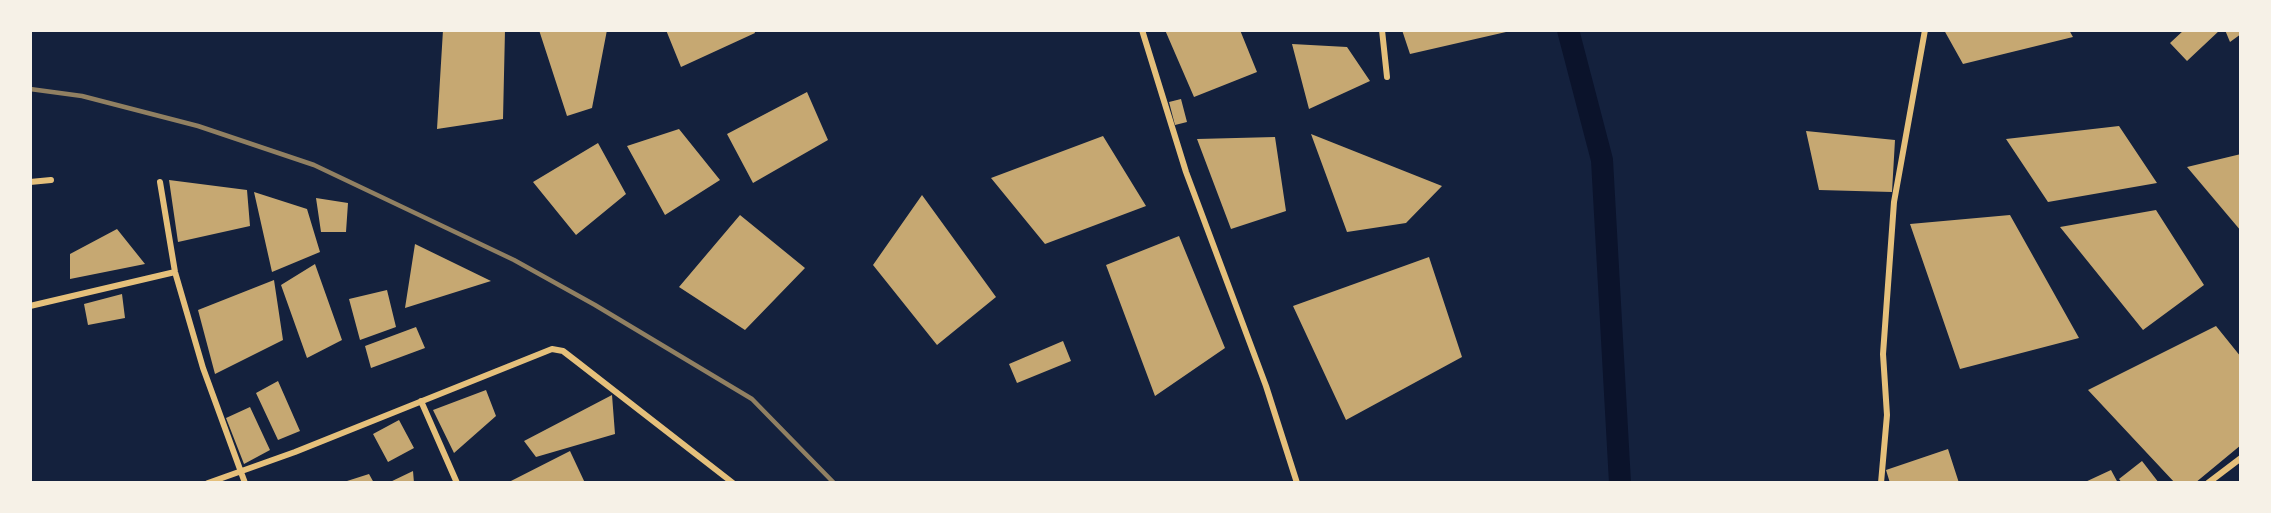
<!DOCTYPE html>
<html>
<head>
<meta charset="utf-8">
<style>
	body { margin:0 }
	#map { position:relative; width:2271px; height:513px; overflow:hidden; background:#14213d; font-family:"Work Sans",sans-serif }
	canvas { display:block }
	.frame { position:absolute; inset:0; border:32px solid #f6f1e7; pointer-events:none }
</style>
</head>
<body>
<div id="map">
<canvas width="2271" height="513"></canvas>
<div class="frame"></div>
</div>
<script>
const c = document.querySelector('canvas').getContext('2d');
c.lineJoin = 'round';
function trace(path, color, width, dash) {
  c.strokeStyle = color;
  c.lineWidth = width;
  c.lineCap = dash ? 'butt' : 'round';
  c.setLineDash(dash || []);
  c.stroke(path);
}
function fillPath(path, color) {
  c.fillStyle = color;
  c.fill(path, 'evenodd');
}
trace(new Path2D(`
	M 1568,30 L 1602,160 L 1620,483`), '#0b132b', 22);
fillPath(new Path2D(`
	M 443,30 L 505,30 L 503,119 L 437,129 Z
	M 539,30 L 607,30 L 592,108 L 567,116 Z
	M 666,30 L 754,30 L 755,33 L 681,67 Z
	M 1165,30 L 1240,30 L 1257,72 L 1194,97 Z
	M 1402,30 L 1507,30 L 1506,32 L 1410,54 Z
	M 1944,30 L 2069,30 L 2073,37 L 1963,64 Z
	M 2184,30 L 2220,30 L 2187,61 L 2170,43 Z
	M 2225,30 L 2241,30 L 2241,34 L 2230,42 Z
	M 1292,44 L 1347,47 L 1370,81 L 1309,109 Z
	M 807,92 L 828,140 L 753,183 L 727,134 Z
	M 1181,99 L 1187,122 L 1175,125 L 1169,102 Z
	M 2119,126 L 2157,183 L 2048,202 L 2006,139 Z
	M 679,129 L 720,180 L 665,215 L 627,146 Z
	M 1806,131 L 1895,140 L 1892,192 L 1819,190 Z
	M 1311,134 L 1442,186 L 1406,223 L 1347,232 Z
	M 1103,136 L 1146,206 L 1045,244 L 991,178 Z
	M 1275,137 L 1286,211 L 1231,229 L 1197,139 Z
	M 598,143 L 626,194 L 576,235 L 533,182 Z
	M 2241,154 L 2241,231 L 2187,167 Z
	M 169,180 L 247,190 L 250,226 L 178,242 Z
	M 254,192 L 307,209 L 320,252 L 272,272 Z
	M 922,195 L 996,297 L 937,345 L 873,265 Z
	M 316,198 L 348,203 L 346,232 L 321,232 Z
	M 2156,210 L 2204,285 L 2143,330 L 2060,227 Z
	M 740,215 L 805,268 L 745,330 L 679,287 Z
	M 2010,215 L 2079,338 L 1960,369 L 1910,224 Z
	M 117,229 L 145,264 L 70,279 L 70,254 Z
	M 1179,236 L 1225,348 L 1155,396 L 1106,265 Z
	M 415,244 L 491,281 L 405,308 Z
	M 1429,257 L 1462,357 L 1346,420 L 1293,306 Z
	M 315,264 L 342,340 L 307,358 L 281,285 Z
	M 274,280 L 283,340 L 215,374 L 198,310 Z
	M 387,290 L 396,327 L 360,340 L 349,299 Z
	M 122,294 L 125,318 L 88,325 L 84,304 Z
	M 2216,326 L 2241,357 L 2241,445 L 2195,483 L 2175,483 L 2088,390 Z
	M 416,327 L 425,348 L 371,368 L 365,346 Z
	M 1063,341 L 1071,361 L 1017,383 L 1009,364 Z
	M 278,381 L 300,431 L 278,440 L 256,393 Z
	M 486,390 L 496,416 L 454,453 L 433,410 Z
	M 612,395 L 615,434 L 536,457 L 524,441 Z
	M 250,407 L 270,450 L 244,464 L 226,418 Z
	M 399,420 L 414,448 L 388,462 L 373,434 Z
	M 1948,449 L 1959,483 L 1890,483 L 1886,470 Z
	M 570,451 L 585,483 L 507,483 Z
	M 2142,461 L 2159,483 L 2122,483 L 2119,479 Z
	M 2111,470 L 2118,483 L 2083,483 Z
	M 413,471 L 414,483 L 388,483 Z
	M 369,474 L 374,483 L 347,483 L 347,481 Z`), '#c6a872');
trace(new Path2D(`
	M 1142,30 L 1186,172 L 1266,386 L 1297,483
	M 1382,30 L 1387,77
	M 30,182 L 51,180
	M 160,182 L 175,272 L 203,368 L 245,483
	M 30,306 L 175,272
	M 421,401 L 457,483
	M 208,483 L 295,452 L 552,349 L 563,351 L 576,361 L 733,483
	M 1881,483 L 1887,415 L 1883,354 L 1894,202 L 1925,30
	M 2208,483 L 2241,458`), '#e5c07b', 6);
trace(new Path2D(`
	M 30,89 L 82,96 L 198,126 L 314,165 L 514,260 L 595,305 L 752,399 L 834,483`), '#918062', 4.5);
</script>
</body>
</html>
